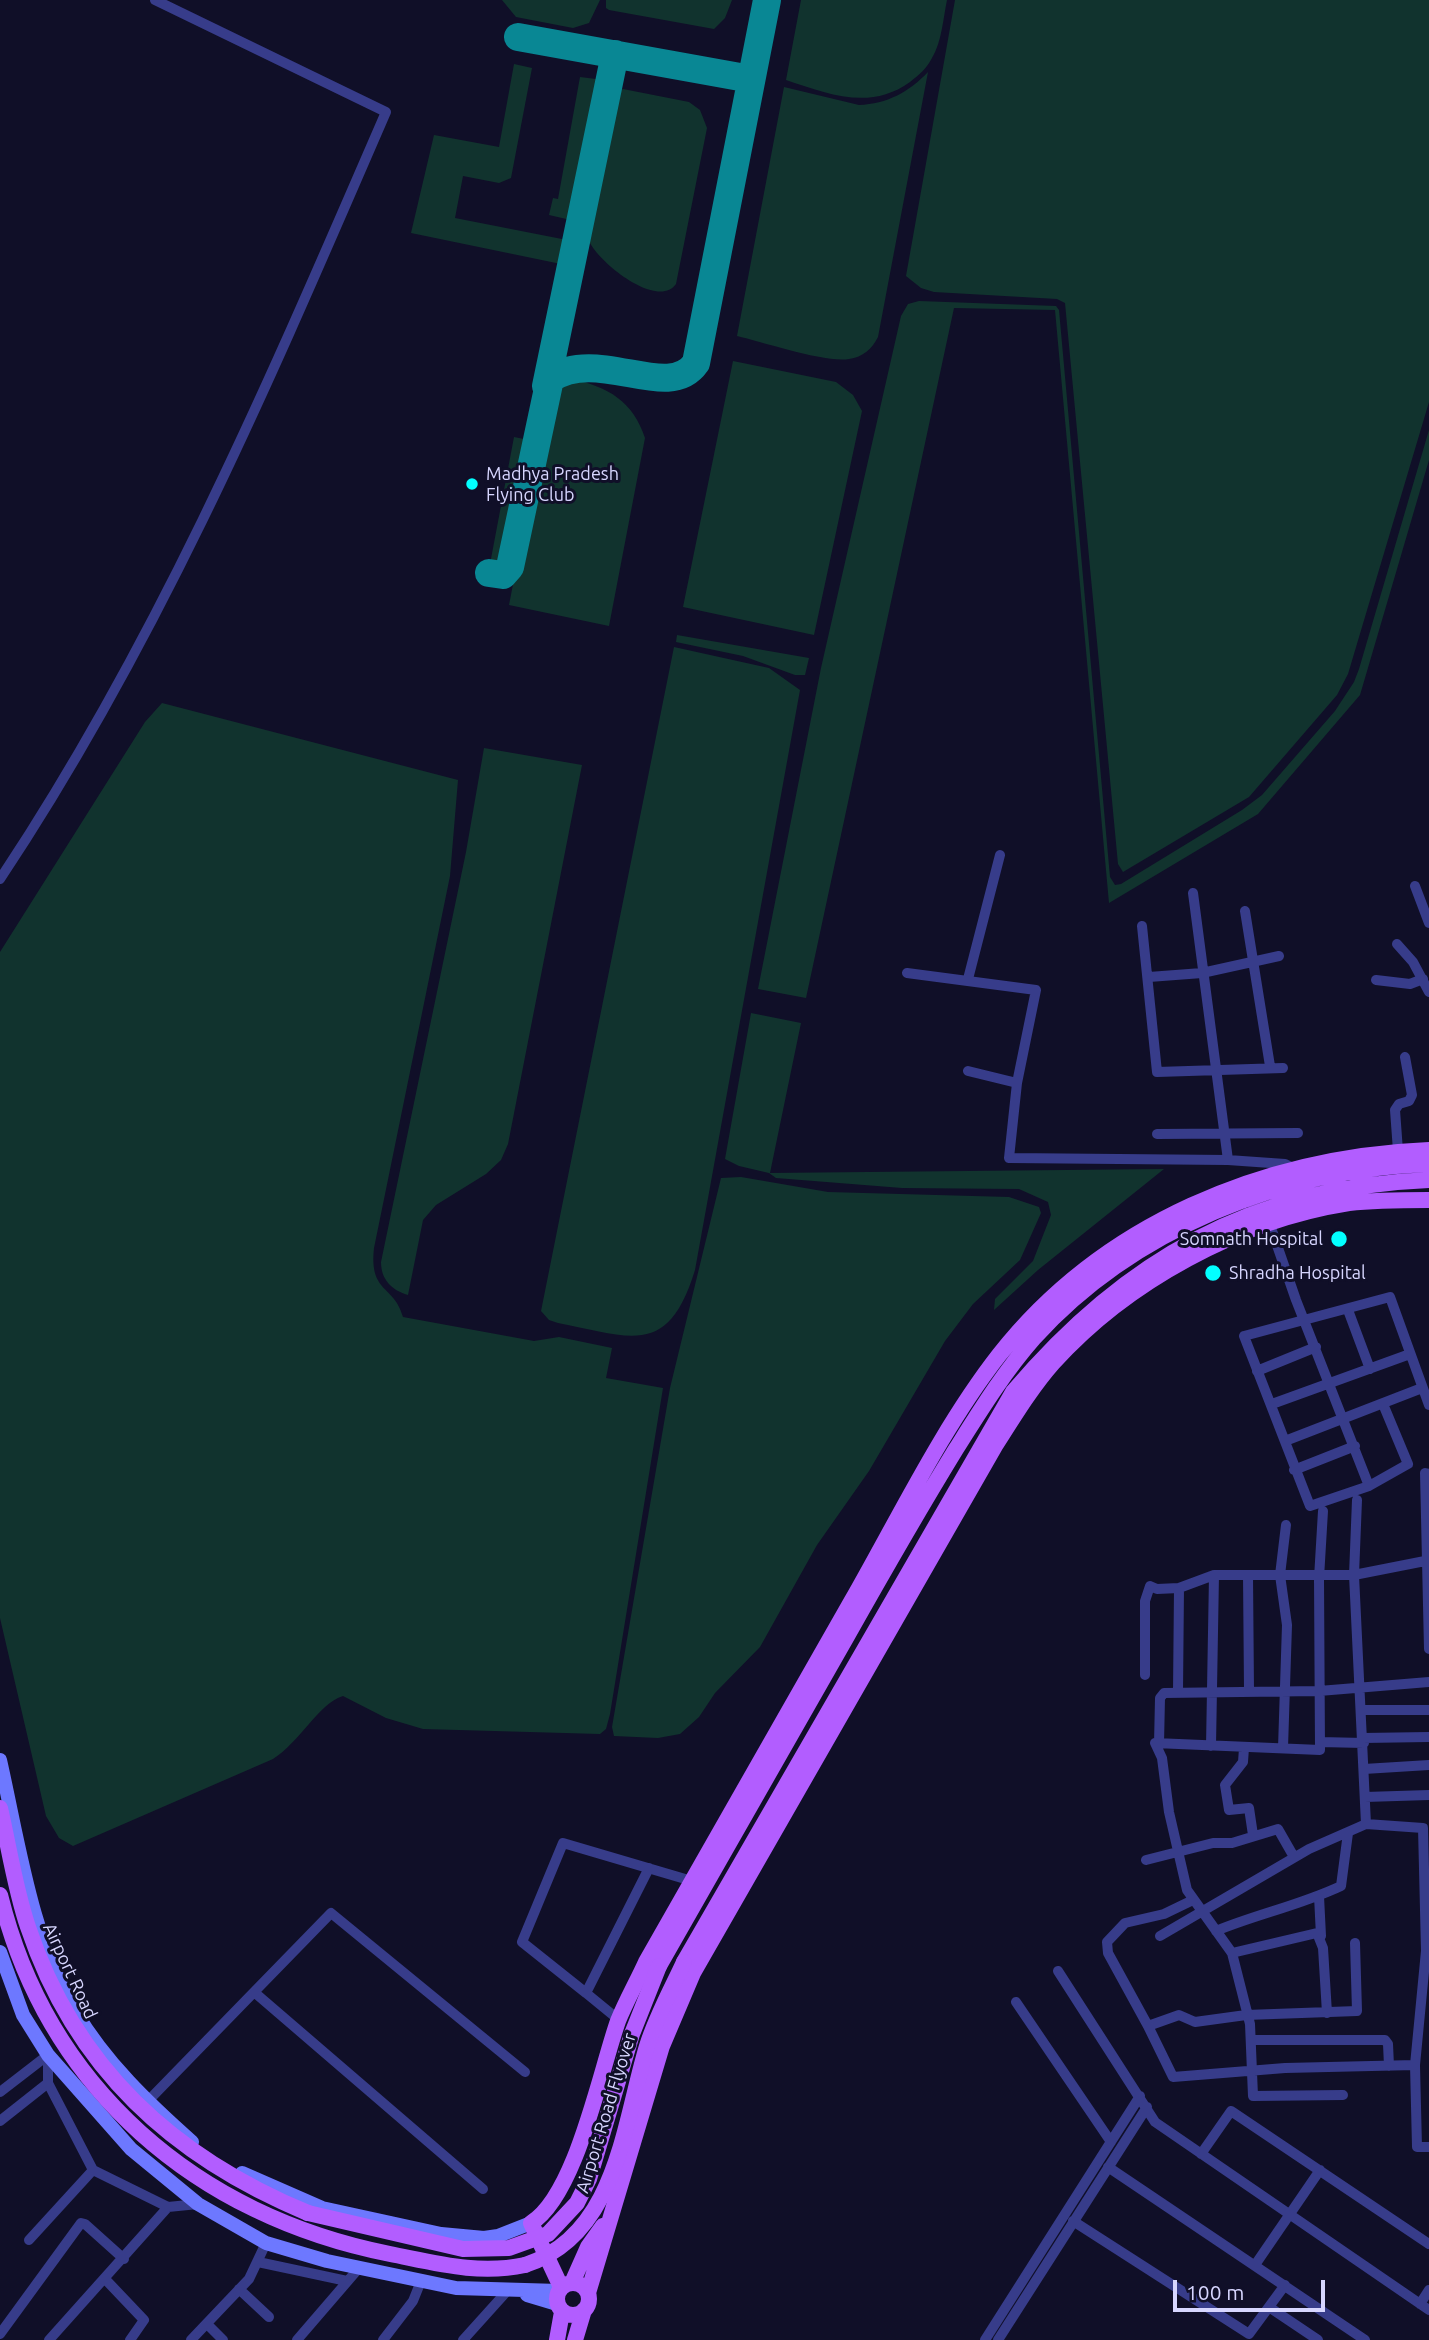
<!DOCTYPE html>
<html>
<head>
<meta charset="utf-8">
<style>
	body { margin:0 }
	#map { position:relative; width:1429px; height:2340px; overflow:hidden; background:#100f28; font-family:Ubuntu,sans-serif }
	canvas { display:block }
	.scale { position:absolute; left:1173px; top:2280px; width:152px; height:32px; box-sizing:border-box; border:4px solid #d7d6ff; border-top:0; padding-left:9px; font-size:21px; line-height:24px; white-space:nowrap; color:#d7d6ff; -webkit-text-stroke:5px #100f28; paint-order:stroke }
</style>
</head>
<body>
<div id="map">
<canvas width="1429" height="2340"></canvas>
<div class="scale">100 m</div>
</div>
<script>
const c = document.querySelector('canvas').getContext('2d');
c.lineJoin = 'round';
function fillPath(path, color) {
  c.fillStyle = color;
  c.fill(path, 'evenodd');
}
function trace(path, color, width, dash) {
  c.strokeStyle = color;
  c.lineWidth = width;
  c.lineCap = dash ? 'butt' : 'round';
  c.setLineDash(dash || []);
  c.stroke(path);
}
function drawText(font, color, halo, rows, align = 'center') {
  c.font = font + ' Ubuntu,sans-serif';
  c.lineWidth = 6;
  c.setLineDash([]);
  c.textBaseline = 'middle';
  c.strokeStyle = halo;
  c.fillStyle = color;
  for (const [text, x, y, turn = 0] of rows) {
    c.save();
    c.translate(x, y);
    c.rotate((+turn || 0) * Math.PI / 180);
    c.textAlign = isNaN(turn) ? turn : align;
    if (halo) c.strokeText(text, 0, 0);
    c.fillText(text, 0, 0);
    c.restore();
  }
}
fillPath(new Path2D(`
	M 502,0 L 600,0 L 589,23 L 573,28 L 516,17 Z
	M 606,0 L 732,0 L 725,18 L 714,29 L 609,10 L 606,8 Z
	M 801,0 L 947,0 C 943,19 942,41 932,58 C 927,68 919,75 910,82 C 870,111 828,94 786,80 Z
	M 955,0 L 1429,0 L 1429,402 L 1348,674 L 1337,695 L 1249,797 L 1123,872 L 1118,864 L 1065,303 L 1057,299 L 934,292 L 921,288 L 906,276 Z
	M 514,64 L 532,68 L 511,178 L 499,183 L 463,176 L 455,218 L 567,240 L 561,264 L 411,233 L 434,135 L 499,147 Z
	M 928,72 L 878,337 C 872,349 863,357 849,359 C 825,363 763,342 737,336 L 784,87 L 859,105 C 887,104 909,92 928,72 Z
	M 580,77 L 596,79 L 600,87 L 575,221 L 549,215 L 553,198 L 558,199 Z
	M 623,89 L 689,102 L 700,110 L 707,128 L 676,284 C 657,311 592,258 587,236 L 615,92 Z
	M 919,301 L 1056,306 L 1059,310 L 1110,877 L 1115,885 L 1121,884 L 1242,810 L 1262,795 L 1335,711 L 1354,682 L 1359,669 L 1429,430 L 1429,460 L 1360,695 L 1258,814 L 1109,903 L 1055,310 L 954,308 L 806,998 L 758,989 L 821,668 L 901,316 L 908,304 Z
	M 733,361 L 836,382 L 853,395 L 862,411 L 814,635 L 683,607 Z
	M 572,379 C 608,387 633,401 645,438 L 609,626 L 509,605 L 548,404 L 559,386 Z
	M 514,437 L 529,440 L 506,556 L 495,566 L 490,564 Z
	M 677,635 L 809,658 L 805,675 L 795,675 L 743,656 L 676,642 Z
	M 674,647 L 769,668 L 800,690 L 695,1270 C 668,1358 631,1337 558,1323 L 549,1320 L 541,1311 Z
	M 162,703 L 458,780 L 450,876 L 374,1248 C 369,1294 394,1284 403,1317 L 534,1341 L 559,1337 L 612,1348 L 606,1378 L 663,1388 L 610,1714 L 606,1729 L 600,1734 L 423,1729 L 386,1718 L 343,1696 C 318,1704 300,1742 273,1759 L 73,1846 L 59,1838 L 46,1816 L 0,1618 L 0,952 L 145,722 Z
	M 484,748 L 582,765 L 508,1144 L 501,1160 L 486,1174 L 436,1205 L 423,1220 L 408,1295 C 391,1290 381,1279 381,1262 L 466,852 Z
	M 751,1013 L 801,1023 L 770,1173 L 1164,1169 L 1038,1270 L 994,1310 L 995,1299 L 1033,1261 L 1051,1215 L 1048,1202 L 1019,1189 L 902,1188 L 776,1178 L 769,1173 L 739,1166 L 725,1159 Z
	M 741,1177 L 828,1192 L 1009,1197 L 1039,1207 L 1041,1213 L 1020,1260 L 973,1304 L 945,1341 L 869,1471 L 817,1545 L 760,1647 L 715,1693 L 699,1717 L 680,1734 L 658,1738 L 614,1736 L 612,1727 L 670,1388 L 721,1178 Z`), '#11332e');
trace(new Path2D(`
	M 518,37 L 751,79
	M 546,386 L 615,54
	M 489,573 L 503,575 L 510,567 L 550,379 C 599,346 668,403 696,363 L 767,0`), '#098794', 28);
trace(new Path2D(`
	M 0,879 C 160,639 272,375 386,112 L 155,0
	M 1415,886 L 1429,923
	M 1193,893 L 1228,1160
	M 1245,911 L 1270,1066
	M 1142,926 L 1157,1072 L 1283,1068
	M 1397,944 L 1413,962 L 1429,992
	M 907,973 L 1036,990 L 1017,1083 L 1009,1158 L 1228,1160 L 1285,1164 L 1293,1168
	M 1149,977 L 1202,973 L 1279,956
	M 968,979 L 1000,855
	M 1376,980 L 1410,984 L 1423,979
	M 968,1071 L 1017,1083
	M 1157,1134 L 1298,1133
	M 1398,1151 L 1395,1110 L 1399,1104 L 1409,1101 L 1412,1095 L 1405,1057
	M 1270,1225 L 1296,1300 L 1369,1486
	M 1348,1310 L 1370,1369
	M 1257,1371 L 1316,1347
	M 1272,1404 L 1410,1354
	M 1383,1404 L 1408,1464 L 1369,1486 L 1310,1506 L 1244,1336 L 1390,1297 L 1429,1405
	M 1285,1441 L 1422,1388
	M 1294,1470 L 1355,1446
	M 1323,1511 L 1319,1578 L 1320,1750 L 1155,1743 L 1162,1758 L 1169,1812 L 1187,1890 L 1232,1953 L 1250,2024 L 1253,2096 L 1343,2095
	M 1248,1575 L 1249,1690
	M 1429,1649 L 1425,1473 L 1429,1474
	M 1145,1675 L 1145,1601 L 1150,1586 L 1157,1589 L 1179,1588 L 1214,1575 L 1354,1575 L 1425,1561
	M 1178,1692 L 1179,1588
	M 1363,1710 L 1429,1710
	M 1363,1738 L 1429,1737
	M 1320,1742 L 1364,1743
	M 1159,1744 L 1160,1698 L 1164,1693 L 1319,1691 L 1429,1682
	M 1211,1746 L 1214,1575
	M 1244,1748 L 1243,1762 L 1225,1785 L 1229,1810 L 1249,1808 L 1253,1835
	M 1283,1748 L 1287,1625 L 1280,1575 L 1286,1525
	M 1364,1769 L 1429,1765
	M 1365,1797 L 1429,1795
	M 1366,1824 L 1423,1828 L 1426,1951 L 1415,2065 L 1417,2147 L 1429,2147
	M 1146,1860 L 1213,1843 L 1232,1843 L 1278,1829 L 1294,1857
	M 1319,1896 L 1321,1936
	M 1193,1900 L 1164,1914 L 1125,1923 L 1107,1942 L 1108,1953 L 1148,2026 L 1179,2015 L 1195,2022 L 1246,2015 L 1357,2011 L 1355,1943
	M 1216,1931 C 1257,1914 1301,1905 1341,1886 L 1348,1833
	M 1160,1936 L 1309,1849 L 1366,1824 L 1354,1575 L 1357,1500
	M 1232,1953 L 1317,1933 L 1323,1948 L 1327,2013
	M 1058,1971 L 1155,2122 L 1429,2310
	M 254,1992 L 483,2189
	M 586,1993 L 522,1942 L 563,1843 L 692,1881
	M 1016,2002 L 1111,2142
	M 619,2020 L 586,1993 L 649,1868
	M 1148,2026 L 1173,2077 L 1285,2068 L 1415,2065
	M 1251,2040 L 1385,2040 L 1388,2044 L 1389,2066
	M 48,2055 L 48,2083 L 93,2170 L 168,2207 L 198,2204
	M 0,2092 L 48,2055
	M 147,2102 L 331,1913 L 525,2072
	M 0,2121 L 48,2083
	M 1201,2154 L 1231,2111 L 1429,2244
	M 1108,2167 L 1365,2340
	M 1073,2221 L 1249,2334 L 1285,2285
	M 29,2240 L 93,2170
	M 258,2262 L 347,2281
	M 1255,2265 L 1320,2170
	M 106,2280 L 144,2320 L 130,2340
	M 239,2289 L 269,2317
	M 1420,2304 L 1429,2290
	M 1269,2307 L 1318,2340
	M 207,2324 L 223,2340
	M 0,2334 L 81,2223 L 85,2224 L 124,2259
	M 49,2340 L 168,2207
	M 191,2340 L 249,2279 L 266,2243
	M 297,2340 L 359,2268
	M 383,2340 L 413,2301 L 421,2281
	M 463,2340 L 509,2289
	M 985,2340 L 1140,2096
	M 998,2340 L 1147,2107`), '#373c8a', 10);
trace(new Path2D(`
	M 0,1760 C 19,1844 31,1936 75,2011 C 106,2063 148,2103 192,2142
	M 0,1952 L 23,2015 L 48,2055 L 131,2149 L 198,2204 L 266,2243 L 327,2261 L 456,2288 L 559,2291
	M 242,2173 L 322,2208 L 441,2234 L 484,2238 L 498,2236 L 531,2223
	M 527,2295 L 557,2304`), '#6d78ff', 14);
trace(new Path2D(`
	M 0,1808 C 9,1847 15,1889 28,1927 C 75,2068 173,2157 308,2213
	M 0,1895 C 48,2089 197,2216 390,2254 C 436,2263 478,2275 525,2265
	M 684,1962 L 1013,1392 C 1125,1259 1254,1187 1429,1180
	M 659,1966 C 721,1856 784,1747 846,1638 C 882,1574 918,1511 956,1449 C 980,1411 1004,1372 1034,1338 C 1133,1229 1283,1169 1429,1164
	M557 2299a16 16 0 1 1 32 0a16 16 0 1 1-32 0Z
	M 572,2283 L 588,2247 L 603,2226
	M 561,2287 L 531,2223 C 576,2195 600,2072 618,2021 C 626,2001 637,1982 646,1962 C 714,1842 782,1722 851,1602 C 897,1522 942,1428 999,1355 C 1103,1223 1264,1157 1429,1150
	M 588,2293 L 662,2046 L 693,1973 L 995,1446 C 1013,1418 1031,1388 1053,1363 C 1127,1281 1240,1220 1349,1203 C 1375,1200 1403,1200 1429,1200
	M 557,2340 L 562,2312
	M 575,2340 L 584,2310`), '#b25dff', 16);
trace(new Path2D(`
	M 308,2213 L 463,2249 L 509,2248 L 548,2234 L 577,2203 L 589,2179 L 632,2034 L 659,1966
	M 525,2265 C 617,2235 623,2125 647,2046 C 656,2017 671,1990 684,1962`), '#b25dff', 16);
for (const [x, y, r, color] of [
	[472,484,7,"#02ffff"],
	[1339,1239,9,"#02ffff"],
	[1213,1273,9,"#02ffff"]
]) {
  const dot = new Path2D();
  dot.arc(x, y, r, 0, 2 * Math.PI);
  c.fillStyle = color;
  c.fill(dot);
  trace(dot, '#100f28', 2.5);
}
drawText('18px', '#d7d6ff', '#100f28', [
	["Madhya Pradesh",486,474],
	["Flying Club",486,495],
	["Somnath Hospital",1323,1239,"right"],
	["Shradha Hospital",1229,1273]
], 'left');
drawText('18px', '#d7d6ff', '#100f28', [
	["Airport Road",70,1971,65],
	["Airport Road Flyover",606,2113,-73]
]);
</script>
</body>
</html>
